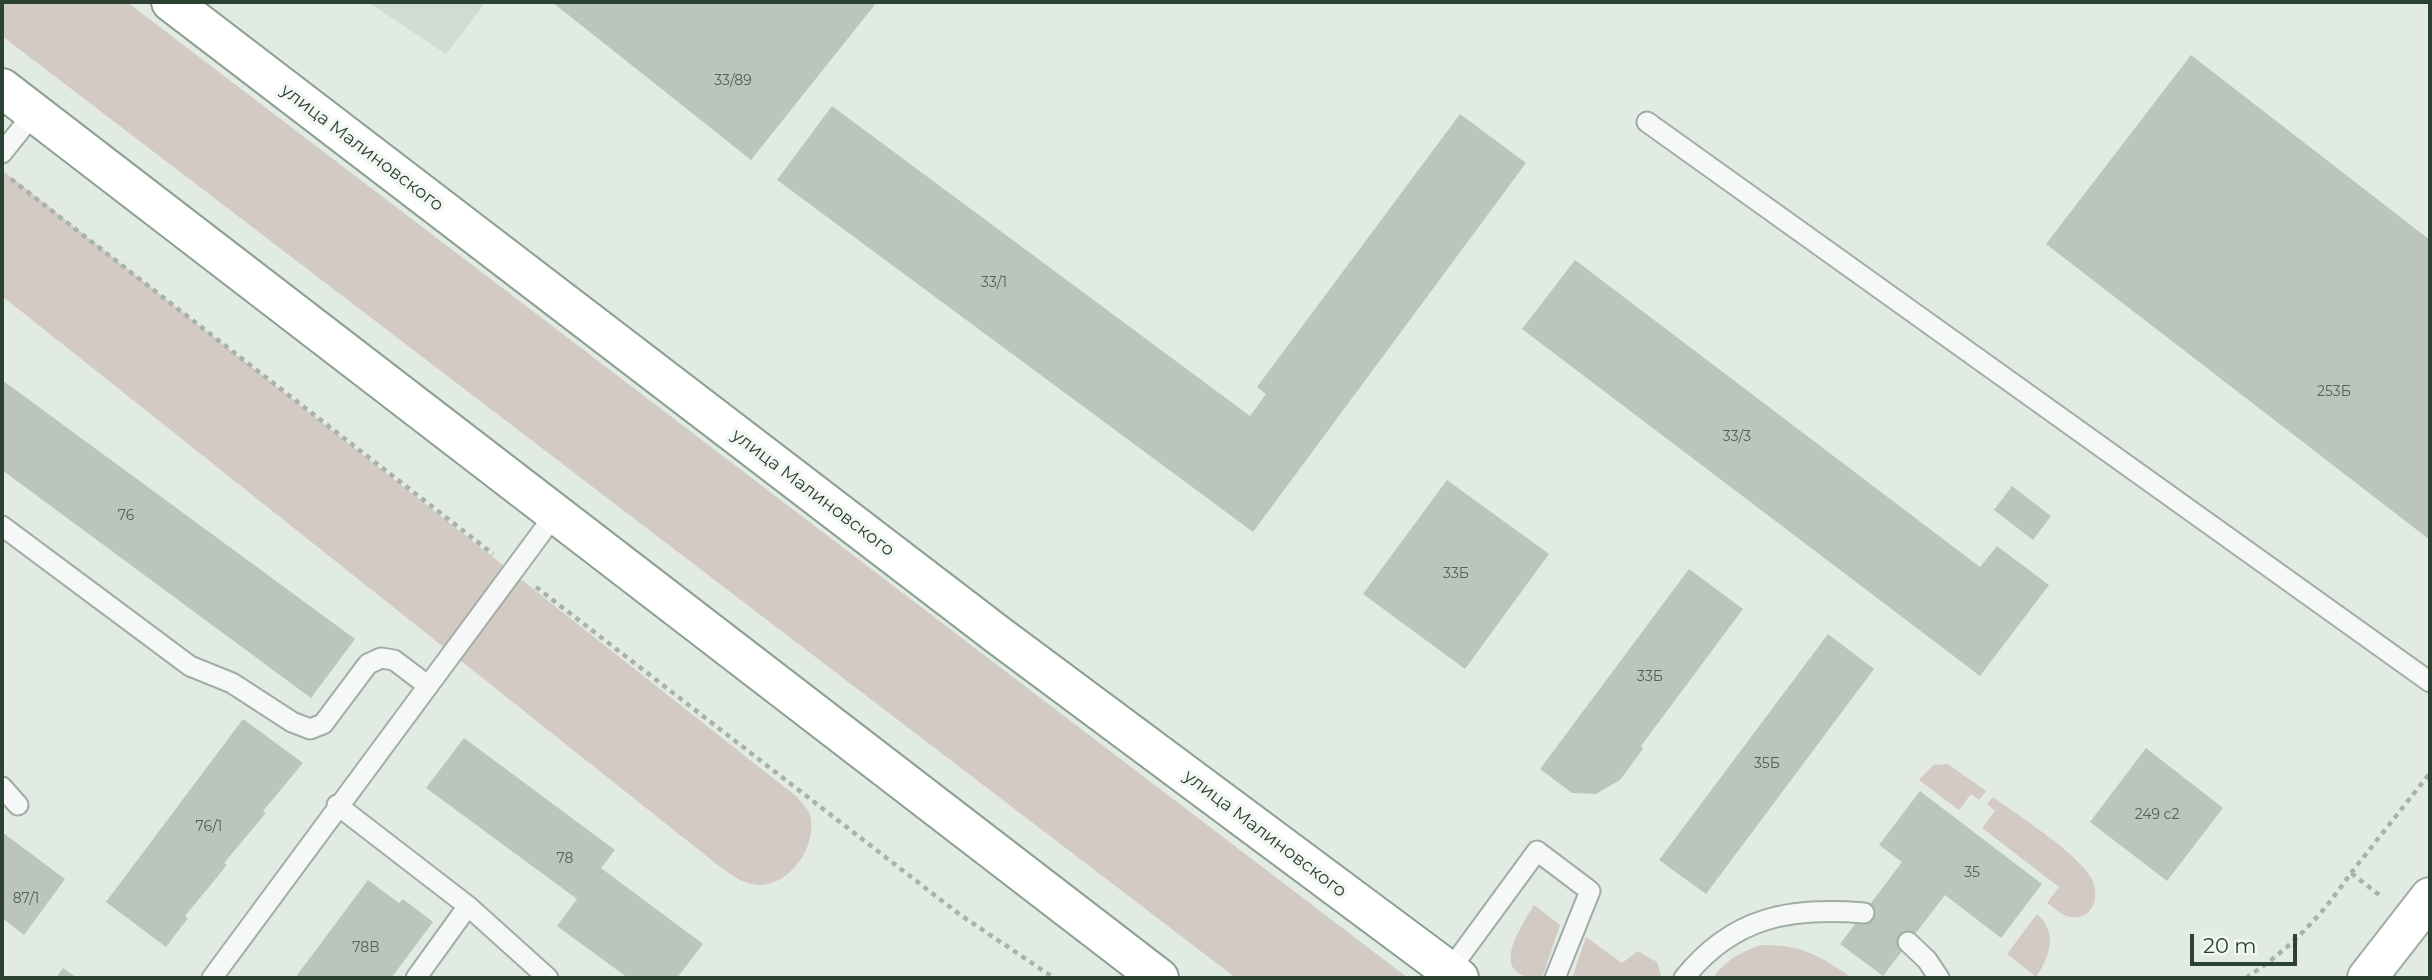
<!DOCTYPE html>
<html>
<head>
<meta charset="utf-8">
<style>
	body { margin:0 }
	#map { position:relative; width:2432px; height:980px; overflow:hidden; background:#e2eae4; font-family:Montserrat,sans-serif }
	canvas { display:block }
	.frame { position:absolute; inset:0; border:4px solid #2b4131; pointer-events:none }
	.scale { position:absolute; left:2190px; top:934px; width:107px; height:32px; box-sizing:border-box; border:4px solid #2b4131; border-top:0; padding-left:9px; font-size:21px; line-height:24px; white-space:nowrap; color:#2b4131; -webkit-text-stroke:5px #f2f7f3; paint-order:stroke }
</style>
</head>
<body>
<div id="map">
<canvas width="2432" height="980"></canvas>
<div class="frame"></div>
<div class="scale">20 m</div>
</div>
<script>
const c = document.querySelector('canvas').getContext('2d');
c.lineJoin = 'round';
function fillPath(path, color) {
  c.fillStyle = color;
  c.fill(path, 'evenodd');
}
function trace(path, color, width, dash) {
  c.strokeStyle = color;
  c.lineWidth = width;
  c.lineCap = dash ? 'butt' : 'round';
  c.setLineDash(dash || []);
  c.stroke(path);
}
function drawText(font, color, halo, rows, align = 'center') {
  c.font = font + ' Montserrat,sans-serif';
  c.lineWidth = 7;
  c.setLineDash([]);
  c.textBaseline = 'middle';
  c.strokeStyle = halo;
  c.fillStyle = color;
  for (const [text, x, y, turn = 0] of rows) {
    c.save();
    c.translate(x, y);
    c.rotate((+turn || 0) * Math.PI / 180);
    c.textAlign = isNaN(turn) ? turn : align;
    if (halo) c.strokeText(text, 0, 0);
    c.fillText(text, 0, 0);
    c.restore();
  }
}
fillPath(new Path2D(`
	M 368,2 L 486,2 L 446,54 Z`), '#d0dcd3');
fillPath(new Path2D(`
	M 2,2 L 127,2 L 1408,978 L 1236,978 L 2,36 Z
	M 2,170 L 797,797 C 801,802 808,809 810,815 C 818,846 790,886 758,885 C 743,884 730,874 719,866 L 2,296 Z
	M 1948,764 L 1986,791 L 1979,800 L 1971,794 L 1959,810 L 1919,780 L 1933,765 Z
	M 1993,797 C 2019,816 2074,851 2090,876 C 2101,893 2095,921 2070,917 C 2062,916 2054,907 2047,903 L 2059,887 L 1982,828 L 1995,811 L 1987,804 Z
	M 1534,905 L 1560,925 L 1542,978 C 1486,978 1519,930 1534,905 Z
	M 2037,914 C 2058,932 2050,957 2036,977 L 2007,954 Z
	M 1586,937 L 1622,963 L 1638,951 L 1657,962 L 1662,978 L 1572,978 Z
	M 1762,945 C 1803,945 1818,955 1851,977 L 1713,978 C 1726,960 1740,952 1762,945 Z`), '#d3cac4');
fillPath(new Path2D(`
	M 552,2 L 877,2 L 751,160 Z
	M 2191,55 L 2430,240 L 2430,540 L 2046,244 Z
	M 832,106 L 1250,416 L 1266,394 L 1257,387 L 1460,114 L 1526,163 L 1253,532 L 777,180 Z
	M 1575,260 L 1980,567 L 1997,546 L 2049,585 L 1980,676 L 1522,329 Z
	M 2,380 L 355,639 L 311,698 L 2,470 Z
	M 1447,480 L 1549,554 L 1465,669 L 1363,594 Z
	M 2012,486 L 2051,516 L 2033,540 L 1994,510 Z
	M 1689,569 L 1743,609 L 1641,746 L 1643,749 L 1620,780 L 1596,794 L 1572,793 L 1540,769 Z
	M 1828,634 L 1874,669 L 1706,894 L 1659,860 Z
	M 243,719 L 303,763 L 263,811 L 266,813 L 224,863 L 227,865 L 185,916 L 188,918 L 166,947 L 106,902 Z
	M 464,738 L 615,850 L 601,868 L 703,944 L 677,978 L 628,978 L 557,926 L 577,899 L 426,788 Z
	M 2146,748 L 2223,808 L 2167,881 L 2090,822 Z
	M 1920,791 L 2042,884 L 2001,938 L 1945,895 L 1883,976 L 1840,944 L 1902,862 L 1879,845 Z
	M 2,832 L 65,879 L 24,935 L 2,918 Z
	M 368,880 L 399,903 L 403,899 L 433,922 L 395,973 L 391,978 L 295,978 Z
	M 63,968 L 77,978 L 56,978 Z`), '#bac6bd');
const lane = new Path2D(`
	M 1647,122 L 2430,682
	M 2,153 L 34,113
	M 2,526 L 190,666 L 232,683 L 292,722 L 310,729 L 323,724 L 368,664 L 381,658 L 394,660 L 427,685
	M 2,787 L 18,805
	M 337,805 L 468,906 L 548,978
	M 1908,942 L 1927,960 L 1939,978
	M 1449,971 L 1537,851 L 1590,891 L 1555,978
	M 212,978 L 556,513
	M 416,978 L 468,906
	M 1684,978 C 1733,917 1789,907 1864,913`);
const secondary = new Path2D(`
	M 2367,978 L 2430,897`);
const highway = new Path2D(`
	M 171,2 L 998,635 L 1459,978
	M 2,88 L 1159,978`);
trace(lane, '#a0ada4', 23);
trace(secondary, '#a0ada4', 42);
trace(highway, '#8aa090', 42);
trace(new Path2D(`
	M 11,179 L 493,554
	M 536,587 L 959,914 L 1054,978
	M 2351,873 L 2430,773
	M 2246,978 C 2292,947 2319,919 2351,873 L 2382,897`), '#a8b2ab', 4.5, [5, 5]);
trace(lane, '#f5f8f6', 19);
trace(secondary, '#fff', 38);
trace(highway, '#fff', 38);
drawText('14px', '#4f6254', null, [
	["33/89",733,81],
	["33/1",994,283],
	["253Б",2334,392],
	["33/3",1737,437],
	["76",126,516],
	["33Б",1456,574],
	["33Б",1650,677],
	["35Б",1767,764],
	["249 с2",2157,815],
	["76/1",209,827],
	["78",565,859],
	["35",1972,873],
	["87/1",26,899],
	["78В",366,948]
]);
drawText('18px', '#2b4131', '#f2f7f3', [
	["улица Малиновского",362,148,37],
	["улица Малиновского",813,493,37],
	["улица Малиновского",1265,834,37]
]);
</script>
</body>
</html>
